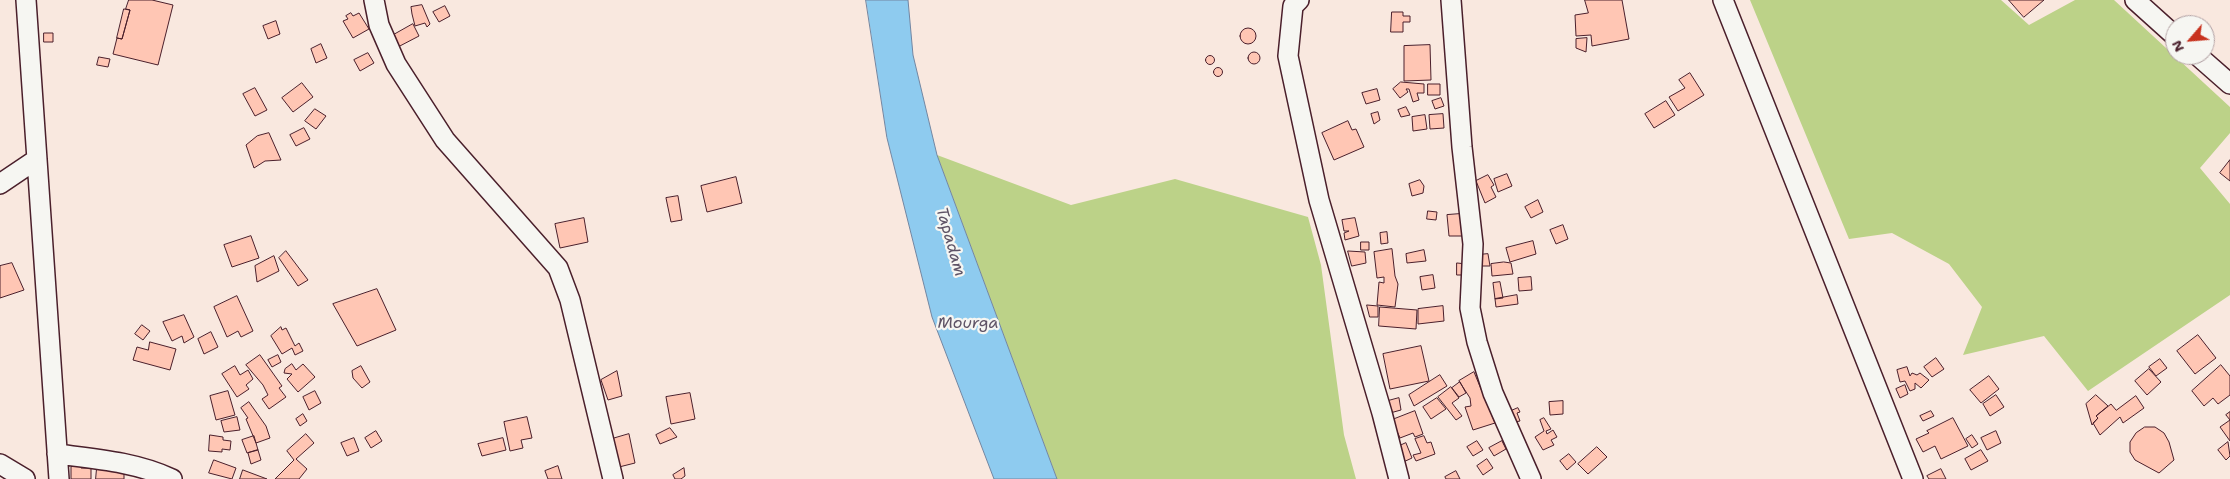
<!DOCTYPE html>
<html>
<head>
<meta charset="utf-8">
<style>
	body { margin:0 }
	#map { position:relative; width:2230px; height:479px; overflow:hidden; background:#f9e8df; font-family:"Shantell Sans",sans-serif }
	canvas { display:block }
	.north { position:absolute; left:2165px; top:15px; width:50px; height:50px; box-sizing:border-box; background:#f6f6f2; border:1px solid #b1a0a2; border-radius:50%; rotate:243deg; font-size:14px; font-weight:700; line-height:20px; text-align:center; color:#4a1f2b }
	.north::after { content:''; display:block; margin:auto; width:18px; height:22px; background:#c8321e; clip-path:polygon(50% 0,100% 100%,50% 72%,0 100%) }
</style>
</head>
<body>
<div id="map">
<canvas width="2230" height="479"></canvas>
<div class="north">N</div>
</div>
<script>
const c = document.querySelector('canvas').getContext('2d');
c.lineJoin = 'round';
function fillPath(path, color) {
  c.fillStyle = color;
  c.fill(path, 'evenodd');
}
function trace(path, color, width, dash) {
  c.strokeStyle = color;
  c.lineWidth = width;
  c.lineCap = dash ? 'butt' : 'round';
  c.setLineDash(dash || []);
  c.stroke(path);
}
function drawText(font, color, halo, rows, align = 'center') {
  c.font = font + ' "Shantell Sans",sans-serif';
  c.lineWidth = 4.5;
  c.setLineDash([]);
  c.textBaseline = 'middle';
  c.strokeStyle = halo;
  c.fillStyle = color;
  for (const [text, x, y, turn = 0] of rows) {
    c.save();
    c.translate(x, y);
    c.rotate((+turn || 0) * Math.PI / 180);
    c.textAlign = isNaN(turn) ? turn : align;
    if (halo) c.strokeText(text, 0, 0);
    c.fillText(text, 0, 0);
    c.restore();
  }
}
fillPath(new Path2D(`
	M 1750,0 L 2001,0 L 2029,25 L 2075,0 L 2114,0 L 2230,107 L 2230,133 L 2200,168 L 2230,204 L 2230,295 L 2088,391 L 2044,336 L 1963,355 L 1982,307 L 1949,264 L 1892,233 L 1849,239 Z
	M 937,155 L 1071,205 L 1175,179 L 1308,217 L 1321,265 L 1344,435 L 1356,479 L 1057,479 Z`), '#bcd288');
const water = new Path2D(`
	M 866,0 L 908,0 L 913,55 L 937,155 L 1057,479 L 994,479 L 932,317 L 887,138 Z`);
fillPath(water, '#8ecbef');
trace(water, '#7386a1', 1);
const building = new Path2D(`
	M 129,0 L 152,0 L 173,5 L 158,65 L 113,54 L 117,38 L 122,39 L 130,10 L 126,9 Z
	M 1585,0 L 1622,0 L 1629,39 L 1592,46 L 1591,35 L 1576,36 L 1575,15 L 1588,13 Z
	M 2009,0 L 2044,0 L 2024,17 Z
	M 422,5 L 430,24 L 427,27 L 425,23 L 415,26 L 412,14 L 411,7 Z
	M 445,6 L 450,16 L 439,22 L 433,12 Z
	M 124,9 L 130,10 L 122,39 L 117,38 Z
	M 1392,12 L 1403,12 L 1403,16 L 1410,16 L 1410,22 L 1403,22 L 1403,32 L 1391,32 Z
	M 351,13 L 353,16 L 359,13 L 369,29 L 353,38 L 343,21 L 348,19 L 346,16 Z
	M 276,21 L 280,34 L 268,39 L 263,26 Z
	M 413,24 L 419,36 L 396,48 L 390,37 Z
	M1240 36a8 8 0 1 1 16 0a8 8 0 1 1-16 0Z
	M 44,33 L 53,33 L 53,42 L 44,42 Z
	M 1587,38 L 1586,52 L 1576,48 L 1576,39 Z
	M 321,44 L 327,58 L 316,63 L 311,49 Z
	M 1430,45 L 1431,80 L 1404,81 L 1404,46 Z
	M1248 58a6 6 0 1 1 12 0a6 6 0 1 1-12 0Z
	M 368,53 L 374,63 L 360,71 L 354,60 Z
	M1205.5 60a4.5 4.5 0 1 1 9 0a4.5 4.5 0 1 1-9 0Z
	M 99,57 L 110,59 L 108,67 L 97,65 Z
	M1213.5 72a4.5 4.5 0 1 1 9 0a4.5 4.5 0 1 1-9 0Z
	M 1690,73 L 1704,95 L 1678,111 L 1669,97 L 1685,88 L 1679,80 Z
	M 1401,82 L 1424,84 L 1424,93 L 1417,93 L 1419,100 L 1413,102 L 1409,89 L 1406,89 L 1408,92 L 1400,98 L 1393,89 Z
	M 302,83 L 313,97 L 293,112 L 282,98 Z
	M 1428,84 L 1440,84 L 1440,95 L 1428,95 Z
	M 255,88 L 267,110 L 255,116 L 243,94 Z
	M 1377,89 L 1380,100 L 1366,104 L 1362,93 Z
	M 1441,98 L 1444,106 L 1435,109 L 1432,101 Z
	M 1666,101 L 1675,115 L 1654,128 L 1645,114 Z
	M 1406,107 L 1410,115 L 1401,117 L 1398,110 Z
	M 315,109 L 326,116 L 316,129 L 305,121 Z
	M 1378,112 L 1380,120 L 1374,124 L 1371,114 Z
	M 1443,114 L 1444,128 L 1430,129 L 1429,115 Z
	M 1425,115 L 1427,129 L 1413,131 L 1412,117 Z
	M 1348,121 L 1352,130 L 1356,129 L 1364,147 L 1334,160 L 1322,133 Z
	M 304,128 L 310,139 L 296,146 L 290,135 Z
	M 269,133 L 281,160 L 265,161 L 254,168 L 246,145 L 257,136 Z
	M 2230,160 L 2230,181 L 2220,173 Z
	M 1507,174 L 1512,186 L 1498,192 L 1494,179 Z
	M 1488,175 L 1494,185 L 1491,187 L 1496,197 L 1485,203 L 1476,181 Z
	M 736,177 L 742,203 L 707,212 L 701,186 Z
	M 1420,180 L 1424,186 L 1423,193 L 1412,196 L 1409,184 Z
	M 678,196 L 682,220 L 671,222 L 666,198 Z
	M 1538,200 L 1543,212 L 1531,218 L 1525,207 Z
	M 1428,211 L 1437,212 L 1436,220 L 1427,219 Z
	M 1460,214 L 1462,236 L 1449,236 L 1447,215 Z
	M 584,218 L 588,242 L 560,248 L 555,224 Z
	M 1355,218 L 1359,236 L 1345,240 L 1344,233 L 1349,231 L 1344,231 L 1342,220 Z
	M 1563,225 L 1568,239 L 1556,244 L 1550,230 Z
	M 1387,232 L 1388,243 L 1381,244 L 1380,233 Z
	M 251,236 L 259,258 L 232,267 L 224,245 Z
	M 1533,241 L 1536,254 L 1510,262 L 1506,248 Z
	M 1361,242 L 1369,242 L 1369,250 L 1361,250 Z
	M 1392,249 L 1395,276 L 1398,284 L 1395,307 L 1377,305 L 1379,282 L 1384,283 L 1384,277 L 1377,278 L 1374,252 Z
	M 1424,250 L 1426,261 L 1407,263 L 1406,254 Z
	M 286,251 L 308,280 L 298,286 L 279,258 Z
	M 1348,251 L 1365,252 L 1366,263 L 1352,266 Z
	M 1488,254 L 1490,266 L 1478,266 L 1478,255 Z
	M 274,256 L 279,271 L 257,282 L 255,266 Z
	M 1504,262 L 1511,263 L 1513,274 L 1492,276 L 1491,264 Z
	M 12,263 L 24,290 L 0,298 L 0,266 Z
	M 1457,263 L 1467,264 L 1467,275 L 1457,275 Z
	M 1433,275 L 1435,288 L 1422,290 L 1420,277 Z
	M 1531,277 L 1532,290 L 1519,291 L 1518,278 Z
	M 1500,282 L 1503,298 L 1495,299 L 1493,283 Z
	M 377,289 L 396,330 L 357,346 L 333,304 Z
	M 1517,295 L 1518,304 L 1496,307 L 1495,299 Z
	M 237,296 L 253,331 L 241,337 L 238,331 L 227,337 L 214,307 Z
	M 1367,305 L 1378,306 L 1378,317 L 1370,317 Z
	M 1443,306 L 1444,321 L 1418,324 L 1418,309 Z
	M 1380,307 L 1417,310 L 1416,329 L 1379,326 Z
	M 184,315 L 194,337 L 184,343 L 182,336 L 172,341 L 163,322 Z
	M 142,325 L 150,331 L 143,340 L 135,334 Z
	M 281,327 L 282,330 L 286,328 L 295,346 L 299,343 L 303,351 L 295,355 L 292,348 L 282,354 L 271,336 Z
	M 211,332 L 218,347 L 204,354 L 198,339 Z
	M 2198,335 L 2216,358 L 2195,374 L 2177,351 Z
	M 150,342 L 176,349 L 170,370 L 133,360 L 137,347 L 148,350 Z
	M 1421,346 L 1429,381 L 1390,389 L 1383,354 Z
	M 260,355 L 282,386 L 279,388 L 286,397 L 269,409 L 262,399 L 268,395 L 263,385 L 246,365 Z
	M 278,355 L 281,362 L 272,367 L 268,360 Z
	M 1936,358 L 1944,369 L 1932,377 L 1924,367 Z
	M 2160,359 L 2167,368 L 2156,376 L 2149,367 Z
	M 292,364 L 296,370 L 303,364 L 315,377 L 298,392 L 287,379 L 292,374 L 284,373 L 285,369 Z
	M 2221,365 L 2230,376 L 2230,395 L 2218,404 L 2213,398 L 2204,406 L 2192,391 Z
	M 235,366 L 240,375 L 248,370 L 253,379 L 246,385 L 249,389 L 237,397 L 222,374 Z
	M 361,366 L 370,382 L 362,388 L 353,378 L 352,371 Z
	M 1907,367 L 1910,376 L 1912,373 L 1917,375 L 1920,373 L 1929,380 L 1921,388 L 1915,383 L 1915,389 L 1910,391 L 1905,381 L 1900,382 L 1897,370 Z
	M 2149,369 L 2161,382 L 2147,395 L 2135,381 Z
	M 617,371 L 622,396 L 608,400 L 601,380 Z
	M 1474,372 L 1495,423 L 1473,430 L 1465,407 L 1471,406 L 1470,398 L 1459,381 Z
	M 1440,375 L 1447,386 L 1414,406 L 1409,395 Z
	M 1989,376 L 1999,389 L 1981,403 L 1970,390 Z
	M 1460,382 L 1466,393 L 1459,397 L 1452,388 Z
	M 1905,385 L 1908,394 L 1900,398 L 1896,389 Z
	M 1451,387 L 1459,398 L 1452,403 L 1462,416 L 1456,420 L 1438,397 Z
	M 228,391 L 235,415 L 216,420 L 210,396 Z
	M 315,391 L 321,403 L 309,410 L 303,397 Z
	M 690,393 L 695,419 L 671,424 L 666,397 Z
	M 1996,395 L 2004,407 L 1990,416 L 1983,404 Z
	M 2096,395 L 2108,406 L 2096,416 L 2098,418 L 2092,425 L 2086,404 Z
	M 2136,396 L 2144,408 L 2123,423 L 2120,417 L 2100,435 L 2093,423 L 2098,418 L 2096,416 L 2111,404 L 2116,410 Z
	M 1399,398 L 1401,410 L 1390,413 L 1388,401 Z
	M 1437,398 L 1446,409 L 1431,419 L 1423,407 Z
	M 1563,401 L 1563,414 L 1550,415 L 1549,402 Z
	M 249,402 L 266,426 L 270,438 L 256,443 L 246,419 L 248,418 L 241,408 Z
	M 1518,408 L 1520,412 L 1517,413 L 1520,421 L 1515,422 L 1511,411 Z
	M 1415,411 L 1423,434 L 1415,437 L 1413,433 L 1400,438 L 1392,420 Z
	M 1931,411 L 1934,416 L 1923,421 L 1920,416 Z
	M 2230,412 L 2230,441 L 2220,427 L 2230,420 L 2226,415 Z
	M 303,414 L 307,421 L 300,426 L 296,419 Z
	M 237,417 L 240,430 L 224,432 L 221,421 Z
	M 527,417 L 532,438 L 521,440 L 523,448 L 510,451 L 504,422 Z
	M 1544,418 L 1551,429 L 1546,431 L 1547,434 L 1553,430 L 1557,437 L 1551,440 L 1554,445 L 1543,450 L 1535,437 L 1544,431 L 1540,420 Z
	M 1953,418 L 1968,446 L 1941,459 L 1935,446 L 1923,452 L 1916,439 L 1929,433 L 1927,431 Z
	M 2145,427 L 2155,427 L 2164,433 L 2169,442 L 2174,460 L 2159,473 L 2135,460 L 2130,452 L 2130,442 L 2136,433 Z
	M 670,428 L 677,437 L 660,444 L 656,435 Z
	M 376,431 L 382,441 L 371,448 L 365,438 Z
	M 1996,431 L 2001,443 L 1987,450 L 1981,438 Z
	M 306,434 L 314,443 L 296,459 L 307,469 L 299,479 L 275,479 L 294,460 L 287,451 Z
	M 629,434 L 635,463 L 619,467 L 612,439 Z
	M 210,435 L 223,437 L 223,440 L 231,441 L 230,450 L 222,449 L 222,452 L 209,451 Z
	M 1972,435 L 1978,444 L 1972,448 L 1966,439 Z
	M 254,436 L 258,450 L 247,453 L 242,440 Z
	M 1424,436 L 1427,443 L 1431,442 L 1435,454 L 1416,461 L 1413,455 L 1421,453 L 1415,439 Z
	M 354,438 L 359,451 L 347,456 L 341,443 Z
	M 503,438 L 506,450 L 482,456 L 478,444 Z
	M 1477,441 L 1483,450 L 1473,456 L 1467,447 Z
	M 1502,441 L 1506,449 L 1494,456 L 1489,448 Z
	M 2228,442 L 2230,456 L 2226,460 L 2218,450 Z
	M 1406,443 L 1412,458 L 1399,464 L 1393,449 Z
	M 1597,447 L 1607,457 L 1588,474 L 1578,464 Z
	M 258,450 L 261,460 L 251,464 L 248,453 Z
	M 1981,450 L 1988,461 L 1971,470 L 1965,459 Z
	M 1569,454 L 1576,462 L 1567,470 L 1560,461 Z
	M 1487,459 L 1493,468 L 1483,475 L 1477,466 Z
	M 214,460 L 236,468 L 232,479 L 209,473 Z
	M 82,466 L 81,468 L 91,468 L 91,479 L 71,479 L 71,467 Z
	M 558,466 L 562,479 L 548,479 L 545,471 Z
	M 97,468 L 124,470 L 124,479 L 96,479 Z
	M 684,468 L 685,476 L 681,479 L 675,479 L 673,475 Z
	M 1941,469 L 1946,479 L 1929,479 L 1927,476 Z
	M 243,470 L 267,479 L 240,479 Z
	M 1456,471 L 1460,479 L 1446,479 L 1445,477 Z`);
fillPath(building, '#ffc6b4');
trace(building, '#4a1f2b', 1);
const street = new Path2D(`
	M 26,0 L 59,479
	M 374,0 L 379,25 L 396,64 L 445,140 L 558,268 L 570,300 L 613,479
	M 1299,0 L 1293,6 L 1288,56 L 1319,200 L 1382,413 L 1399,479
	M 1451,0 L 1462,147 L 1473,244 L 1470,308 L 1477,342 L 1493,393 L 1531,479
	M 1723,0 L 1913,479
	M 2135,0 L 2175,36
	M 2197,55 L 2230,84
	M 0,184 L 37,159
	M 57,454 C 96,459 136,462 172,479
	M 0,464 L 25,479`);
trace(street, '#4a1f2b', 22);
trace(street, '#f6f6f2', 19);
drawText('italic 16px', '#5e5366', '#f6f6f2', [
	["Tapadam",950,242,74],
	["Mourga",968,324]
]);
</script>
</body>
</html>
